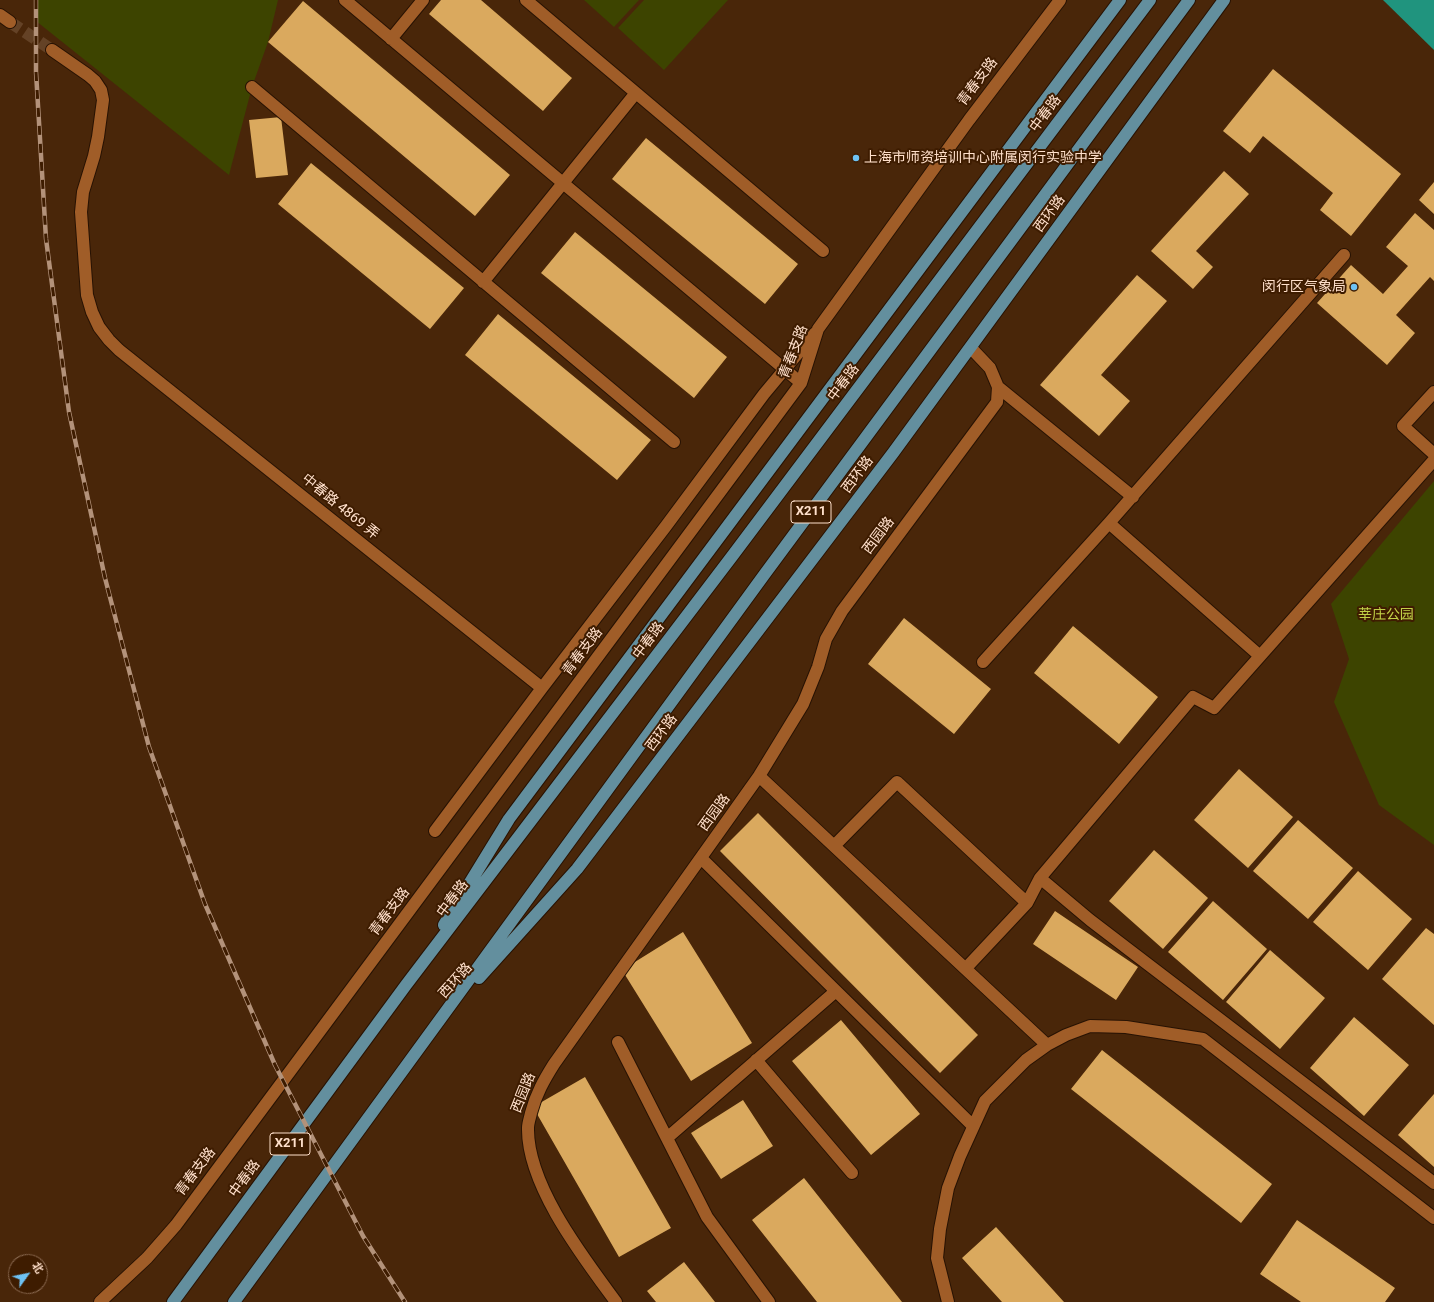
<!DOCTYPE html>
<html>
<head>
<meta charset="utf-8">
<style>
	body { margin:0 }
	#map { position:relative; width:1434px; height:1302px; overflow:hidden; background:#492609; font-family:Roboto,"Noto Sans SC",sans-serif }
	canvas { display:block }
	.north { position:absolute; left:8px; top:1254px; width:40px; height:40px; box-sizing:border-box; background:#3e1c00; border:1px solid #8b6a51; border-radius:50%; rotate:57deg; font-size:11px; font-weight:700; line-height:16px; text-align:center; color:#ffe0cb }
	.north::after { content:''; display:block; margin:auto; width:14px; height:18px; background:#6ec2f3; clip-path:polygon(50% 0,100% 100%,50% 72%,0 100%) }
</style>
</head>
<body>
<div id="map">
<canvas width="1434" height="1302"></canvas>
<div class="north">北</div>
</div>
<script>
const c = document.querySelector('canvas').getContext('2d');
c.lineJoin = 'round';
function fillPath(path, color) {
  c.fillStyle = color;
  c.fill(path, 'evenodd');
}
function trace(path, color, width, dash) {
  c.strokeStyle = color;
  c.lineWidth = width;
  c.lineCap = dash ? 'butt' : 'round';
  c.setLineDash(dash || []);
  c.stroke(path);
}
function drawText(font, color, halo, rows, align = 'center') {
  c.font = font + ' Roboto,"Noto Sans SC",sans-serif';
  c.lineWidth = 4;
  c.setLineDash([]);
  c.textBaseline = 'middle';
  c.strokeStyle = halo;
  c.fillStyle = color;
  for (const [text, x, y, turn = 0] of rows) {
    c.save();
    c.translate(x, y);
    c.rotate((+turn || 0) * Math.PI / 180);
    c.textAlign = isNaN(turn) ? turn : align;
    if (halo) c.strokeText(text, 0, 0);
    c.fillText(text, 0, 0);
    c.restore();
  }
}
fillPath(new Path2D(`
	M 36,0 L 278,0 L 268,42 L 252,87 L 229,175 L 36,21 Z
	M 584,0 L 639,0 L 614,27 Z
	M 644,0 L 728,0 L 664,70 L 618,28 Z
	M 1434,481 L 1434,845 L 1379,805 L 1334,702 L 1349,659 L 1331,604 Z`), '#3d4400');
fillPath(new Path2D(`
	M 1383,0 L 1434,0 L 1434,50 Z`), '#20947e');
fillPath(new Path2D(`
	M 441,0 L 481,0 L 572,78 L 543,111 L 429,14 Z
	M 303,1 L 510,175 L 475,216 L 268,42 Z
	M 1273,69 L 1401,174 L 1351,236 L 1320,210 L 1333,193 L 1263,136 L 1250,153 L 1223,131 Z
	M 281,117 L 288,175 L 256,178 L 249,120 Z
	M 646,138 L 798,264 L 765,304 L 612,179 Z
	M 311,163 L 464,288 L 430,329 L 278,204 Z
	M 1224,171 L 1249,194 L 1196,251 L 1213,267 L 1193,289 L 1151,251 Z
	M 1434,182 L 1434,214 L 1419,200 Z
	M 1415,213 L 1434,230 L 1434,281 L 1430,277 L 1396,315 L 1415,333 L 1387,365 L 1317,303 L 1351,265 L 1383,294 L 1408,266 L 1386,247 Z
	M 575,232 L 727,357 L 694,398 L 541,273 Z
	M 1137,275 L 1167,301 L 1101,375 L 1130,401 L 1099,436 L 1040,385 Z
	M 498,314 L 651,440 L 617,480 L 465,355 Z
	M 904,618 L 991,689 L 954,734 L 868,664 Z
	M 1073,626 L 1158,697 L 1119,744 L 1034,673 Z
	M 1239,769 L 1293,817 L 1248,868 L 1194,820 Z
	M 758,813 L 978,1035 L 940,1073 L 720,851 Z
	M 1298,820 L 1353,868 L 1308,919 L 1253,871 Z
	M 1154,850 L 1208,898 L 1163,949 L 1109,901 Z
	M 1358,871 L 1412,919 L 1368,970 L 1313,922 Z
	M 1213,901 L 1267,949 L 1223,1000 L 1168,952 Z
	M 1055,911 L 1138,967 L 1116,1000 L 1033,944 Z
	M 1426,928 L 1434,934 L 1434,1025 L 1382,979 Z
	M 683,932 L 752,1043 L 691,1081 L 622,970 Z
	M 1270,950 L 1325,998 L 1280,1049 L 1226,1002 Z
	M 1354,1017 L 1409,1065 L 1364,1116 L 1310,1068 Z
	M 841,1020 L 920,1114 L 871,1155 L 792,1061 Z
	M 1102,1050 L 1272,1184 L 1241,1223 L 1071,1089 Z
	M 585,1077 L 671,1228 L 619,1257 L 533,1107 Z
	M 1434,1094 L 1434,1167 L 1398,1135 Z
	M 743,1100 L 773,1146 L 721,1179 L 691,1133 Z
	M 804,1178 L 902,1302 L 817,1302 L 752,1220 Z
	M 1297,1220 L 1395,1288 L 1385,1302 L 1301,1302 L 1260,1274 Z
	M 996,1227 L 1064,1302 L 1002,1302 L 962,1258 Z
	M 684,1262 L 715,1302 L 656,1302 L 647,1291 Z`), '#daa95e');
trace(new Path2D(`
	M 10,22 L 52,50`), '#644226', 12, [12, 6]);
const minor = new Path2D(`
	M 345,0 L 801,383
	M 526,0 L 823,251
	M 0,15 L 10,22
	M 391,39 L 423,0
	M 52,50 L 88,75 L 95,81 L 101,90 L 103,100 L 98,137 L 94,156 L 83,192 L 81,212 L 87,295 L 92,312 L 99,327 L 109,340 L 119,350 L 542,688
	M 252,87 L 674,442
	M 483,282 L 635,94
	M 998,387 L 1133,497
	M 1434,392 L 1403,426 L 1434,454
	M 1109,523 L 1260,656
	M 983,662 L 1109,523 L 1344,255
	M 759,776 L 1047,1045
	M 435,831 L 542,688 L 666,526 L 764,394 L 815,333
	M 834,846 L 897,782 L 1027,903
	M 701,858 L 973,1126
	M 1040,878 L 1090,920 L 1434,1183
	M 966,968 L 1027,903 L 1040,878 L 1193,697 L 1214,708 L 1434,460
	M 618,1042 L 707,1217 L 769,1302
	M 756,1060 L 852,1173
	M 667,1138 L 836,991
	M 100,1302 L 147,1258 L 176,1225 L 801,383 L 818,329 L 969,120 L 1060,0
	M 616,1302 C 583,1257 527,1185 528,1128 C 528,1123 530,1118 531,1113 C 536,1094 544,1080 554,1064 L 759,776 L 803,704 L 818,667 L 826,639 L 842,611 L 997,402 L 998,387 L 990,368 L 971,348
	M 948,1302 L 937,1258 L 940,1229 L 948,1188 L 960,1156 L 985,1101 L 1026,1060 L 1047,1045 L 1066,1035 L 1090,1026 L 1126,1027 L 1203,1039 L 1434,1218`);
const major = new Path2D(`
	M 444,925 L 509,819 L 1120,0
	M 479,978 L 577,869 L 893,453 L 1224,0
	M 173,1302 L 406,985 L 733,555 L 1150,0
	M 234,1302 L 764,575 L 1189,0`);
trace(minor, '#271203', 14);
trace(major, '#271203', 14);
trace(minor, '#a05d28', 12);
trace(major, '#638f9e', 12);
const rail = new Path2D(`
	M 36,0 L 36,72 L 46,239 L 69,412 L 105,578 L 149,747 L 205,904 L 275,1065 L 363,1236 L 405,1302`);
trace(rail, '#b3927a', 4.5);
trace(rail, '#3e1c00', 3, [9]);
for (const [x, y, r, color] of [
	[856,158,4,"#6ec2f3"],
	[1354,287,4,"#6ec2f3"]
]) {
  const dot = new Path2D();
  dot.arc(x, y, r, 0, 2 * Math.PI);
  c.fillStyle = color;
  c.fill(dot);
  trace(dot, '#3e1c00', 1.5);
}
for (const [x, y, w] of [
	[811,512,40],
	[290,1144,40]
]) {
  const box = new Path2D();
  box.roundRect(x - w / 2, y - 11, w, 22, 3);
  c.fillStyle = '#3e1c00';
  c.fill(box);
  trace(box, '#ffe0cb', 1);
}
drawText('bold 13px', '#ffe0cb', null, [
	["X211",811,512],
	["X211",290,1144]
]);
drawText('14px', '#ffe0cb', '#3e1c00', [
	["青春支路",978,82,-53],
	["中春路",1046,114,-53],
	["西环路",1050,214,-54],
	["青春支路",794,352,-69],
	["中春路",844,383,-53],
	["西环路",858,475,-53],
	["中春路 4869 弄",340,507,39],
	["西园路",879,536,-53],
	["中春路",649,641,-53],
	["青春支路",583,652,-53],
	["西环路",662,733,-53],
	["西园路",715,813,-54],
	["中春路",453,899,-53],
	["青春支路",390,912,-53],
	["西环路",456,981,-48],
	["西园路",524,1093,-68],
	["青春支路",196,1172,-53],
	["中春路",245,1179,-54]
]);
drawText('14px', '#ffe0cb', '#3e1c00', [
	["上海市师资培训中心附属闵行实验中学",864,158],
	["闵行区气象局",1346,287,"right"]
], 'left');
drawText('14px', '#c1d147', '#3e1c00', [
	["莘庄公园",1386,615]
]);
</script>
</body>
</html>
